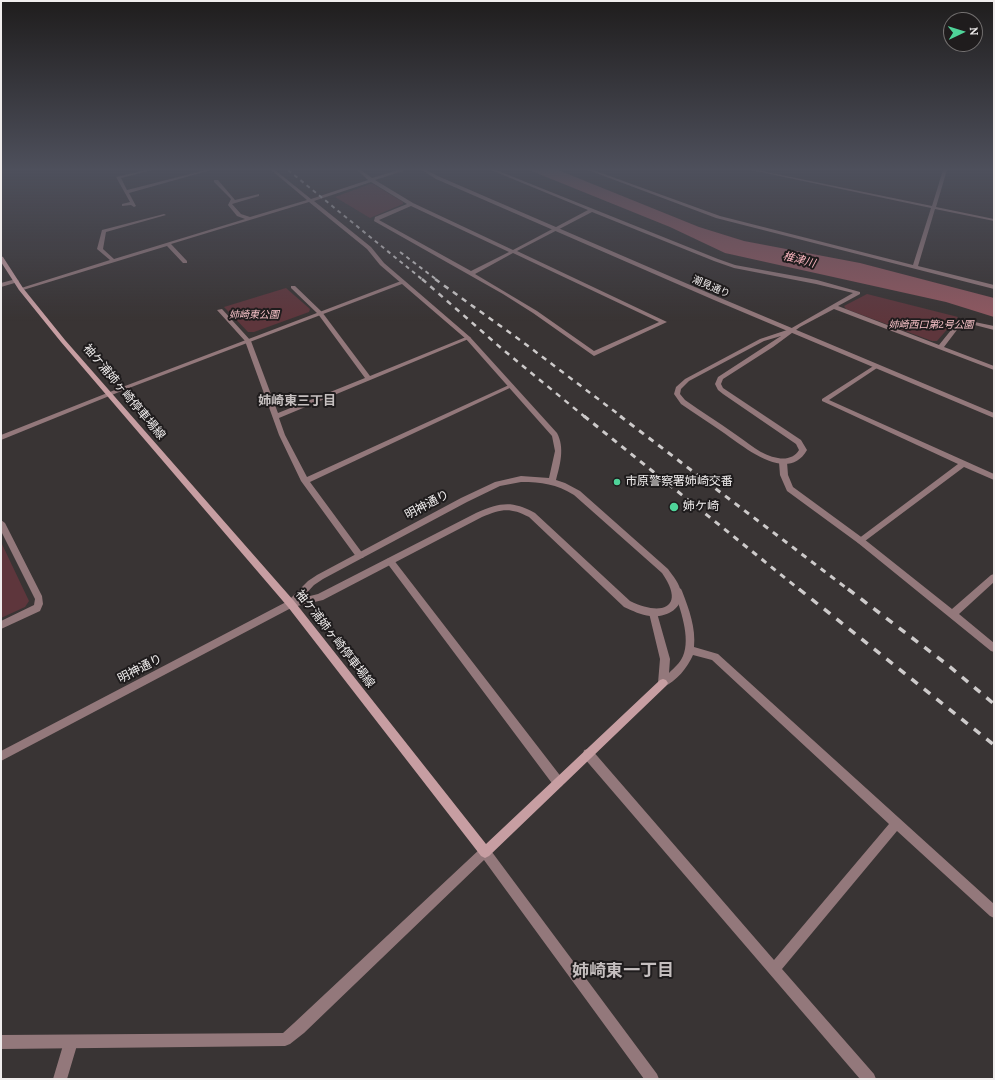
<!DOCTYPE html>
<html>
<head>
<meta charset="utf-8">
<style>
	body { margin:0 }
	#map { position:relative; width:995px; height:1080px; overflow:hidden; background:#393434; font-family:Lora,serif }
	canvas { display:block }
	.frame { position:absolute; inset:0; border:2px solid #f0eded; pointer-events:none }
	.north { position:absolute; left:943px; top:12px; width:40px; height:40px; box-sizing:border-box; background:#1f1c1d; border:1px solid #737070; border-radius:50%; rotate:86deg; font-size:11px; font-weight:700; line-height:16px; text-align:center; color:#f0eded }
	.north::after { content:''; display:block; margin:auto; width:14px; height:18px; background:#4fd399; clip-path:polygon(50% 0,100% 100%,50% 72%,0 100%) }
</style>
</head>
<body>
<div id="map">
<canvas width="995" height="1080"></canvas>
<div class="frame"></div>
<div class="north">N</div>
</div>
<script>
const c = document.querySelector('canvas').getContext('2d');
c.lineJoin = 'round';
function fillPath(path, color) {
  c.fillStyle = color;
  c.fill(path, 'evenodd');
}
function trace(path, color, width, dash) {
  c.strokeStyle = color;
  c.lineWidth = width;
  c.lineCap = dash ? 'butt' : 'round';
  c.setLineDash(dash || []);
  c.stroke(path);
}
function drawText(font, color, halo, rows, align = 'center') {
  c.font = font + ' Lora,"Noto Sans JP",serif';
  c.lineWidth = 4;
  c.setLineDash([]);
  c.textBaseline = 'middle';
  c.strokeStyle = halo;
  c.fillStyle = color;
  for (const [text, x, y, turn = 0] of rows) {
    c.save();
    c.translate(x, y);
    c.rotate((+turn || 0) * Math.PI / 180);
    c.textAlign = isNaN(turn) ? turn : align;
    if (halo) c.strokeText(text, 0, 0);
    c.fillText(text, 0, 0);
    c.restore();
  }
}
fillPath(new Path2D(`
	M 370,184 L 373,184 L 403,202 L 403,204 L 370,218 L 335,197 Z
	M 286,288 L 310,309 L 309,312 L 254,332 L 248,332 L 224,307 Z
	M 867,294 L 958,317 L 937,341 L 932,341 L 846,309 L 844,306 Z
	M 1,542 L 29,601 L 25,607 L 1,618 Z`), '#5e363c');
fillPath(new Path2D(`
	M 529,170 L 558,170 L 699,227 L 744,241 L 860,263 L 994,298 L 994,317 L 946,302 L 725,253 L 670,227 Z`), '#8f5860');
fillPath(new Path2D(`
	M 146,170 L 152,170 L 121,178 L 127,190 L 206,170 L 211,170 L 129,193 L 136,206 L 134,207 L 131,205 L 122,206 L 122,204 L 130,202 L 116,177 Z
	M 271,170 L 275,170 L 311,199 L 368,180 L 357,170 L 361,170 L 372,178 L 398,170 L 403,170 L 403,171 L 375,180 L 413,203 L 513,250 L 588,210 L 491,170 L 496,170 L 718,259 L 735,265 L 817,280 L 860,292 L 860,294 L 838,306 L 939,345 L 960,319 L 994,326 L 994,330 L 963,322 L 944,347 L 994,366 L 994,370 L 834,309 L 800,327 L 773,347 L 723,379 L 721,384 L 723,388 L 801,440 L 807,450 C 788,484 744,447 724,433 C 710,423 695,414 681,404 L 674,394 L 676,387 L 685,379 L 760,339 L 790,329 L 853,293 L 816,284 L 734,268 L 714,261 L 592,212 L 517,251 L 667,322 L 594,356 L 533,313 L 503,294 L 374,221 L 375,217 L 407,204 L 371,182 L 314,201 L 371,247 L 384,263 L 405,281 L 405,283 L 401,283 L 380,265 L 367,249 L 309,202 L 171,244 L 187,261 L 187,263 L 183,263 L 167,246 L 23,290 L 18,289 L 110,260 L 97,249 L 102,230 L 164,214 L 166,215 L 106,232 L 103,249 L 114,259 L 245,219 L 237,216 L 228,205 L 231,199 L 214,182 L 214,180 L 218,180 L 235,200 L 259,194 L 259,196 L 232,204 L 241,214 L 250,217 L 307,200 ZM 411,206 L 509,252 L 471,271 L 379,220 ZM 513,253 L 659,322 L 594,351 L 537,311 L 475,274 ZM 781,336 L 718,377 L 715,384 L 718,390 L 723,394 L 796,444 L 799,450 C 795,457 786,460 778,458 C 762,456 747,442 735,434 C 718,422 702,412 685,400 L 680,394 L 681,389 L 689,381 L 764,341 Z
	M 16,279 L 19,281 L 18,282 L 1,287 L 1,283 Z
	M 291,286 L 295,286 L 322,312 L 370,376 L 466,337 L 468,336 L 471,338 L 279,418 L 285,435 L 307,477 L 509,385 L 511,384 L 514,386 L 310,482 L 363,554 L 364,556 L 363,558 L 357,558 L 301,481 L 279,435 L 245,341 L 217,310 L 222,309 L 251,341 L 278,413 L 365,378 L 318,314 L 291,288 Z
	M 875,365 L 878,367 L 877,368 L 829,400 L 994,474 L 994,480 L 964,467 L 861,544 L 858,543 L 857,541 L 858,539 L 958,464 L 822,401 L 822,399 Z
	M 1,520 L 5,523 L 42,596 L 43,604 L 40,611 L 1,629 L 1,621 L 34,605 L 35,599 L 1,531 Z
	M 390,558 L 393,559 L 562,778 L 563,782 L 562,786 L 558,787 L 554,786 L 387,563 L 386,561 L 387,559 Z
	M 678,587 L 681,589 L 682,591 C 689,609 696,628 694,647 L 718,654 L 994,904 L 994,918 L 990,916 L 897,831 L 782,969 L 874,1074 L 876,1079 L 860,1079 L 584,758 L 583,754 L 584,750 L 588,749 L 592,750 L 774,960 L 889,824 L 712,660 L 693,655 C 688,667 676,682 663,687 L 660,686 L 658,683 L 660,659 L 649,613 L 650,610 L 653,609 L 656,610 L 657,613 L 670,659 L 669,673 C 674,668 680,663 683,656 C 691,638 680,608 674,591 L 675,589 Z
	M 71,1035 L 76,1037 L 78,1042 L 67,1079 L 53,1079 L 64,1042 L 66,1037 Z`), '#93787b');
fillPath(new Path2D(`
	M 422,170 L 426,170 L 440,177 L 718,297 L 994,413 L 994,418 L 714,300 L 436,179 Z
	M 588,170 L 593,170 L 720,216 L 913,265 L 931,208 L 751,170 L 757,170 L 932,206 L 943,170 L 947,170 L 936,207 L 994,219 L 994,221 L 935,209 L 918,266 L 994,285 L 994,289 L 716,218 Z
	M 401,281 L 405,281 L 470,337 L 557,433 C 565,448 560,465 556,480 L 565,483 L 580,491 L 668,569 C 673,576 680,584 681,593 C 683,610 664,618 650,616 C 641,615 633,611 624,607 L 529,517 C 510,507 501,509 482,517 L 323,600 L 293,607 L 1,761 L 1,751 L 288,601 L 308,581 L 317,575 L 461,498 L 495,482 L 521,476 L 549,478 L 555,451 L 552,436 L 466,339 L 402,284 L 129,388 L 1,440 L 1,435 L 125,386 ZM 521,482 C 542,482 556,484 574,495 L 662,573 C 687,609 660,616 630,601 L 535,513 C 511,500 500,503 476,513 L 318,594 L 302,598 L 314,585 L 323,579 L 467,502 L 500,486 Z
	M 783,459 L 787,462 L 788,475 L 793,487 L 864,539 L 952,609 L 991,575 L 994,574 L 994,582 L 959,614 L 994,643 L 994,652 L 991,651 L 858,543 L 787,491 L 780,475 L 779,462 Z
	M 485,846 L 489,848 L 657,1074 L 659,1079 L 644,1079 L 484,860 L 304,1033 L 290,1044 L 285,1046 L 1,1049 L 1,1035 L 283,1033 L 294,1023 L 481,848 Z`), '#93787b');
fillPath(new Path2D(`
	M 1,256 L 3,257 L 23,288 L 65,340 L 294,601 L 486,844 L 660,680 L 663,679 L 666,680 L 668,683 L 666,686 L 489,856 L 485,858 L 481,856 L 288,607 L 61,342 L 19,290 L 1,262 Z`), '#c79ea2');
trace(new Path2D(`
	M 288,170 L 423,280
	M 400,252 L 437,280`), '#cdcaca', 2, [4, 4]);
trace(new Path2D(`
	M 422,279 L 501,348 L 585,417
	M 435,279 L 520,340 L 622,417`), '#cdcaca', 2.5, [5.5, 5.5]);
trace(new Path2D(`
	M 584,416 L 800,590
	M 620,416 L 849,590`), '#cdcaca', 3, [6, 6]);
trace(new Path2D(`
	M 799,589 L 994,745
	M 848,589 L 949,666 L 994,704`), '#cdcaca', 3.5, [8, 8]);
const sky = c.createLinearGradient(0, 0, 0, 321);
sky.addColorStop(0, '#1f1d1d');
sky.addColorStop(0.53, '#4e505c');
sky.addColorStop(1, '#4e505c00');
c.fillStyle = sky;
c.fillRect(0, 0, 995, 321);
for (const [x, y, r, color] of [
	[617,482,4,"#4fd399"],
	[674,507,5,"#4fd399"]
]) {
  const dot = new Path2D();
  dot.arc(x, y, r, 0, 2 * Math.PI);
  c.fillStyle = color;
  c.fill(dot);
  trace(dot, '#1f1c1d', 1.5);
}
drawText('10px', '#f0eded', '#1f1c1d', [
	["潮見通り",711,287,23]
]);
drawText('italic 10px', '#f5c0c6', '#1f1c1d', [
	["姉崎東公園",254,315],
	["姉崎西口第2号公園",931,325]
]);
drawText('italic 11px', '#fbb5be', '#1f1c1d', [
	["椎津川",799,260,14]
]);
drawText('12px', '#f0eded', '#1f1c1d', [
	["袖ケ浦姉ヶ崎停車場線",124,392,50],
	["明神通り",427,505,-28],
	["袖ケ浦姉ヶ崎停車場線",335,639,52],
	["明神通り",140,669,-27]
]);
drawText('12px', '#f0eded', '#1f1c1d', [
	["市原警察署姉崎交番",625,482],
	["姉ケ崎",683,507]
], 'left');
drawText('bold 13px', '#c5bfbf', '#1f1c1d', [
	["姉崎東三丁目",297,401]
]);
drawText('bold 17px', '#c5bfbf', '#1f1c1d', [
	["姉崎東一丁目",623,971]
]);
</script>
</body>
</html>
